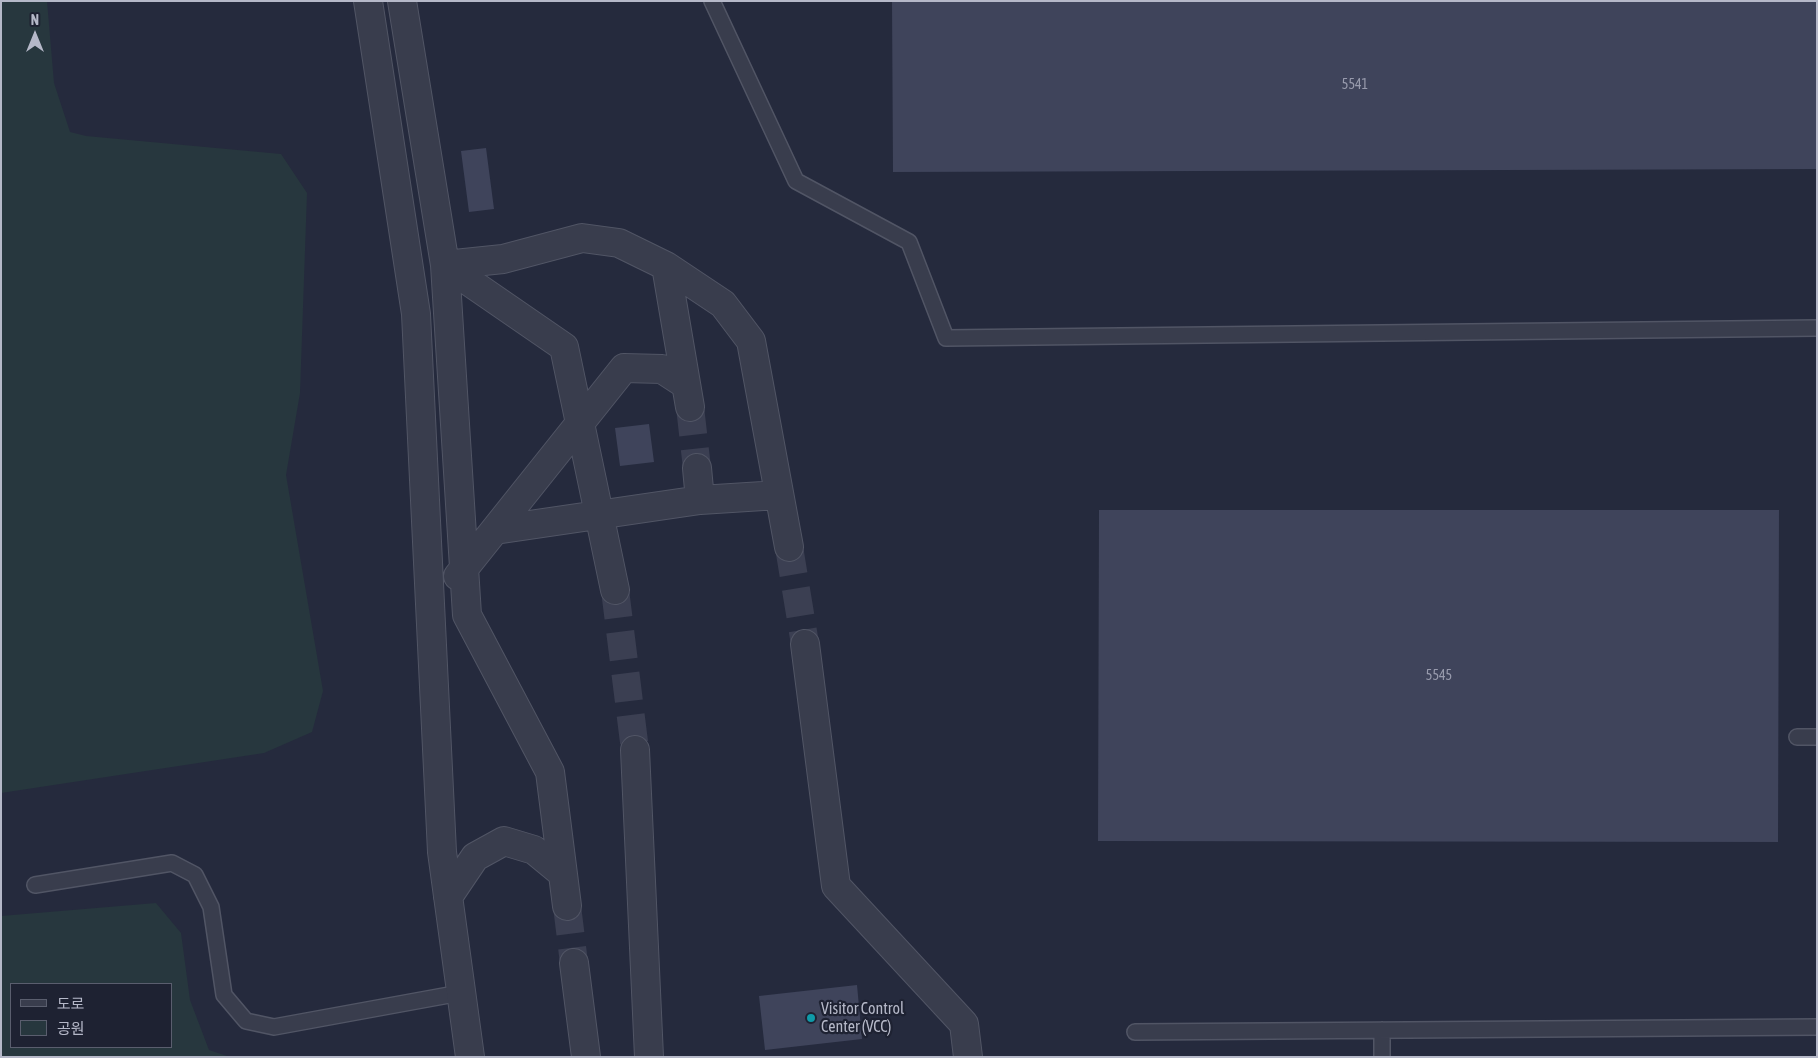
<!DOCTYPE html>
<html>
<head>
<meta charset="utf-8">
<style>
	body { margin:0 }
	#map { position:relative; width:1818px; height:1058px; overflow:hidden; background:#252a3d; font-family:"Asap Condensed","Noto Sans KR",sans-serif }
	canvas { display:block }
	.frame { position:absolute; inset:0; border:2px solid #b5b8c8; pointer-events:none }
	.legend { position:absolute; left:10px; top:983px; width:162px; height:65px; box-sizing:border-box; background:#1e2232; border:1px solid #5a5e6e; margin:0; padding:6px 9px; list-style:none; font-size:15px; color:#b5b8c8 }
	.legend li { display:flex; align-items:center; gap:10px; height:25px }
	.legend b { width:25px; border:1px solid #5a5e6e }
	.north { position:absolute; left:10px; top:10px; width:50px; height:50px; -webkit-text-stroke:4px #1e2232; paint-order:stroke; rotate:0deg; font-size:14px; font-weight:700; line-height:20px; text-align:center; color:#b5b8c8 }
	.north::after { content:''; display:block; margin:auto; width:18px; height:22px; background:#b5b8c8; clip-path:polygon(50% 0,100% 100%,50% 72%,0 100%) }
</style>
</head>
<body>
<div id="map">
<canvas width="1818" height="1058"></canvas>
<div class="frame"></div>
<ul class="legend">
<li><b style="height:6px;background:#393d4d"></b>도로</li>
<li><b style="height:14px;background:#27373e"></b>공원</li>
</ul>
<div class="north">N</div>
</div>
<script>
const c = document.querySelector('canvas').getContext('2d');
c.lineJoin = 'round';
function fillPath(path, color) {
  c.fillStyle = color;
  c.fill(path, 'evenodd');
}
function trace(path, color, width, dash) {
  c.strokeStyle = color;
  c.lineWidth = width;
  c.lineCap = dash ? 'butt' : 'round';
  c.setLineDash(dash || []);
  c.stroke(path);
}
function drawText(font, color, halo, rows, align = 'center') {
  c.font = font + ' "Asap Condensed",sans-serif';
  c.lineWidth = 4.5;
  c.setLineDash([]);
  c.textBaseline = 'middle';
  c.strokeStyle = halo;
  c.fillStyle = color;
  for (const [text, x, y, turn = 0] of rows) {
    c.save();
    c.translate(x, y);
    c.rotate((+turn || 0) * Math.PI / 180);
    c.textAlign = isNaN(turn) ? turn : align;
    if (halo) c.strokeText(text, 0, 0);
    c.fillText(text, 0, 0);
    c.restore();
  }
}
fillPath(new Path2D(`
	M 1,1 L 47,1 L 54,83 L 70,132 L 86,136 L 281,154 L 307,193 L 300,393 L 286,475 L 323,691 L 312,732 L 264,753 L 1,793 Z
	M 156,903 L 181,933 L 190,1000 L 209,1050 L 230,1057 L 1,1057 L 1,916 ZM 11,984 L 171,984 L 171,1047 L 11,1047 Z`), '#27373e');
fillPath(new Path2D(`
	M 892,1 L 1817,1 L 1817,169 L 893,172 Z
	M 486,148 L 494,209 L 469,212 L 461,151 Z
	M 649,424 L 654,462 L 620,466 L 615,428 Z
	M 1099,510 L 1779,510 L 1778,842 L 1098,841 Z
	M 857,985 L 862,1039 L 765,1050 L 759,996 Z`), '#3f445b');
trace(new Path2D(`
	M 690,407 L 697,468
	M 789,547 L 805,644
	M 615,590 L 635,750
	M 567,906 L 574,963`), '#3b3f52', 28, [28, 14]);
const service = new Path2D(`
	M 712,1 L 796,181 L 909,242 L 946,338 L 1817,328
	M 1797,737 L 1817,737
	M 35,885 L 172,863 L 195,875 L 211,907 L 224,995 L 246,1021 L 274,1027 L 460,993
	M 1382,1030 L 1382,1057
	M 1135,1032 L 1817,1027`);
const tertiary = new Path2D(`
	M 368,1 L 416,314 L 442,852 L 470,1057
	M 402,1 L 445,265 L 503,259 L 582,238 L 619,243 L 666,266 L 723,304 L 751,341 L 789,547
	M 445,265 L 467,615 L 550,772 L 567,906
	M 445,265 L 564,347 L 615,590
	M 666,266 L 690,407
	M 697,468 L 700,500
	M 495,530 L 700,500 L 779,495
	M 458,576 L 624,368 L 662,369 L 685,384
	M 805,644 L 836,886 L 964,1024 L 968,1057
	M 635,750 L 649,1057
	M 448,897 L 475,857 L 504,841 L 534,850 L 562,873
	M 574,963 L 586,1057`);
trace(service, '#515565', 18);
trace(tertiary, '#515565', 30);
trace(service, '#393d4d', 15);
trace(tertiary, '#393d4d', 28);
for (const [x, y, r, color] of [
	[811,1018,5,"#0f9aa8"]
]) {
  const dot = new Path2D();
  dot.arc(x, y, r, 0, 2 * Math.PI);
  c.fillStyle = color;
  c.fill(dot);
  trace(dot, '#1e2232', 2);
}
drawText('14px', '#989bad', null, [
	["5541",1355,85],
	["5545",1439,676]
]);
drawText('16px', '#b5b8c8', '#1e2232', [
	["Visitor Control",821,1009],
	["Center (VCC)",821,1027]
], 'left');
</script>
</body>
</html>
